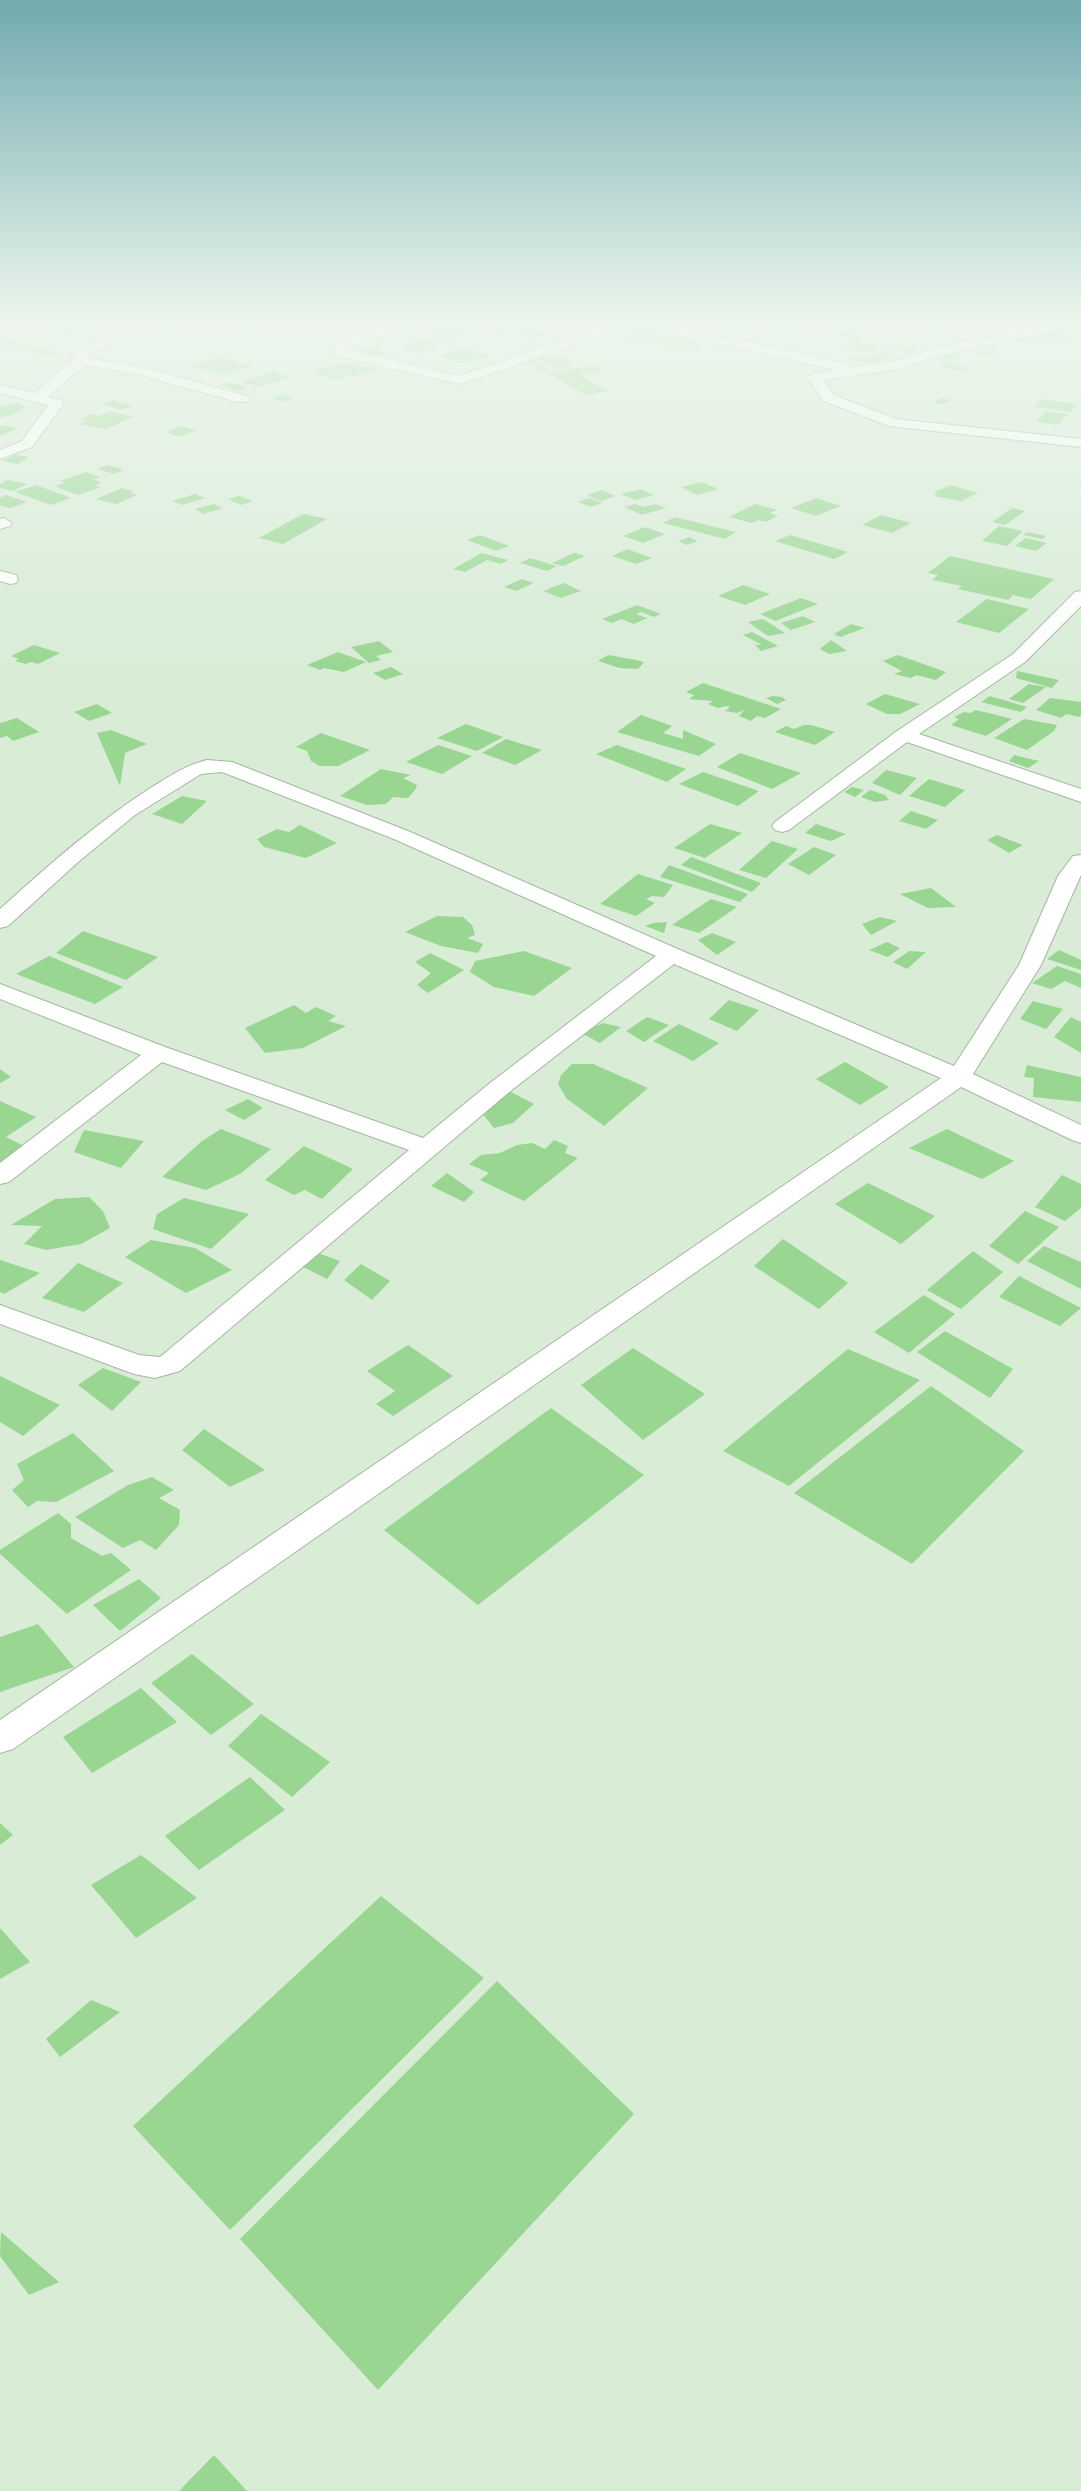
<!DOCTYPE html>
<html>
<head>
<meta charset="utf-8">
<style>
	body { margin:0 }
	canvas { display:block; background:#d8ecd6 }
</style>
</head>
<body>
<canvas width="1081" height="2491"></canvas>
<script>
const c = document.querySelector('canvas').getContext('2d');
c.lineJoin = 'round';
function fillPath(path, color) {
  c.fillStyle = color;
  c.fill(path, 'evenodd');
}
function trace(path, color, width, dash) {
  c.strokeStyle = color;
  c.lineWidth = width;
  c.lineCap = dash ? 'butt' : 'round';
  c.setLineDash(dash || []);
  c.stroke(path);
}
fillPath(new Path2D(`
	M 729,321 L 747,321 L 757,323 L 739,332 L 721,329 L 727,326 L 722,325 Z
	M 939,321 L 949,324 L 933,327 L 925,325 Z
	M 782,323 L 798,328 L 781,333 L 765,328 Z
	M 67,324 L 91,330 L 70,337 L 47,331 Z
	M 443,325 L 471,331 L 450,339 L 428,334 L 438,331 L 432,330 Z
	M 517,326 L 549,333 L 534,339 L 512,334 L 506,336 L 495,334 Z
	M 252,328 L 262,330 L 251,334 L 241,332 Z
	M 640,330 L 706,345 L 690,352 L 623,337 Z
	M 837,330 L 862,336 L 855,339 L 830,333 Z
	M 1050,331 L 1074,338 L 1058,343 L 1034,336 Z
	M 1024,337 L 1036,342 L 1026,344 L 1014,340 Z
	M 13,340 L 63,353 L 50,357 L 0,344 Z
	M 422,340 L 444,345 L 420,354 L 405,350 L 410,348 L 403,346 Z
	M 855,341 L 881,347 L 867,353 L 840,347 Z
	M 895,343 L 910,347 L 914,345 L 924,348 L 912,353 L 886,346 Z
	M 372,345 L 384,348 L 377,351 L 385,353 L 377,356 L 355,350 Z
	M 460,348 L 491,355 L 470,363 L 456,363 L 439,356 Z
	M 882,350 L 897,355 L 863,364 L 848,358 L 856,356 L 862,358 L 880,354 L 874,352 Z
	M 990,350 L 998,353 L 983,356 L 976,353 Z
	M 949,354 L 962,357 L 952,362 L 939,359 Z
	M 555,356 L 560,359 L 567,358 L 573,362 L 567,363 L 572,366 L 555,369 L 538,358 Z
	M 217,357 L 252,366 L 226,375 L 191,366 Z
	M 535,359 L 549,370 L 540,371 L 526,361 Z
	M 948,362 L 974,370 L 965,372 L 942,368 L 947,367 L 939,364 Z
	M 342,364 L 353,364 L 379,370 L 335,380 L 317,374 L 321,373 L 313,370 Z
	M 595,365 L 605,371 L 579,375 L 608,391 L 586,395 L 548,373 Z
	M 274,371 L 291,377 L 259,387 L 242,382 Z
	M 231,382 L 248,388 L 237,391 L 220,385 Z
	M 283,395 L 295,398 L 282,402 L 271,398 Z
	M 942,398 L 951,400 L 941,405 L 933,402 Z
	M 1041,399 L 1078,404 L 1071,412 L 1034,407 Z
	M 113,400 L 133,406 L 121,410 L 102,404 Z
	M 16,403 L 27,407 L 20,409 L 24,411 L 0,418 L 0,407 Z
	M 109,411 L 134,417 L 105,429 L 78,424 L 86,420 L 80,419 L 92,414 L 99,416 Z
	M 1045,411 L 1067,414 L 1058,425 L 1036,422 Z
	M 0,425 L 17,428 L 4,435 L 0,435 Z
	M 182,426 L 197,430 L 179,437 L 165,432 Z
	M 15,455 L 29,457 L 18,464 L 3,461 Z
	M 108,465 L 124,470 L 114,474 L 98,469 Z
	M 86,472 L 100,477 L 93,480 L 101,482 L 95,485 L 101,487 L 78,495 L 54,486 L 65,483 L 60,481 Z
	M 8,480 L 27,484 L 13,491 L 0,488 L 0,484 Z
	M 702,482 L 718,489 L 697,495 L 681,487 Z
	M 36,485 L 71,498 L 51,505 L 15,492 Z
	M 950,485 L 978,493 L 961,501 L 934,496 L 938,494 L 933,493 Z
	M 122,488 L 134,492 L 130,493 L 137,495 L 116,504 L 96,499 Z
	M 641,489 L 654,495 L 635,500 L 621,494 Z
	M 602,490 L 616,496 L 601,501 L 587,495 Z
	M 195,494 L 205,498 L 182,505 L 172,501 Z
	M 6,495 L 27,502 L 10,508 L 0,505 L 0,498 Z
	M 240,496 L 253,501 L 242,505 L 228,499 Z
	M 590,498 L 603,503 L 591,507 L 578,502 Z
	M 816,498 L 841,506 L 816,516 L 791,508 Z
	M 214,504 L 223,508 L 204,514 L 195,509 Z
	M 635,504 L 643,507 L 655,504 L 666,508 L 642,515 L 624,507 Z
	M 755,504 L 777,510 L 770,513 L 778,516 L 766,522 L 758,520 L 752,523 L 729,517 Z
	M 1012,508 L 1025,511 L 1005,525 L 992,522 Z
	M 303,514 L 327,519 L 283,544 L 259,538 Z
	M 881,515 L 911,523 L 892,533 L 862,525 Z
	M 675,517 L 736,532 L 725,539 L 663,523 Z
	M 999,526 L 1023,531 L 1007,546 L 982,541 Z
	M 645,527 L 665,534 L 643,543 L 623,536 Z
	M 1027,532 L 1046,536 L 1042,539 L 1023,535 Z
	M 480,535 L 509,546 L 496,551 L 467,540 Z
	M 790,535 L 848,552 L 834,559 L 775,541 Z
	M 689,537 L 698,541 L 687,545 L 678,541 Z
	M 1026,538 L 1047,543 L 1036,551 L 1015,546 Z
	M 627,549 L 652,558 L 636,564 L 612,556 Z
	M 482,553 L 508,560 L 501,564 L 487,560 L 465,572 L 453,569 Z
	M 574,553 L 585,556 L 563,566 L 552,563 Z
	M 950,556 L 1054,579 L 1031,599 L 1013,595 L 1008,600 L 958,589 L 962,586 L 932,580 L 938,575 L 928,573 Z
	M 530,558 L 557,566 L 547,571 L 520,563 Z
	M 522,579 L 534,583 L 516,591 L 504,587 Z
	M 564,583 L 581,591 L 561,598 L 543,591 Z
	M 743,585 L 770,594 L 745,605 L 718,596 Z
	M 801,598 L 818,604 L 775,621 L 760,614 Z
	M 987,599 L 1029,609 L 999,633 L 956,622 Z
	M 637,605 L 661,614 L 654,617 L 641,612 L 636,614 L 647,618 L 634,624 L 621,619 L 612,623 L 602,619 Z
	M 803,616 L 815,622 L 791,630 L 781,623 Z
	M 763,619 L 785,633 L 768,636 L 748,622 Z
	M 851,624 L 865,628 L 840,637 L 834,634 Z
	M 752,632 L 778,646 L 761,651 L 755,645 L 762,645 L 743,635 Z
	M 831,640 L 847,651 L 829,654 L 820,649 Z
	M 379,641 L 393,652 L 376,656 L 381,660 L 369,663 L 351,647 Z
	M 34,645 L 60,653 L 38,664 L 31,662 L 26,664 L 15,661 L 19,659 L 11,656 Z
	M 338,652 L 366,662 L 344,672 L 324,668 L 320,670 L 307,665 Z
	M 608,655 L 636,660 L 644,662 L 638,669 L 620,668 L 598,661 Z
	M 898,655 L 946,672 L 936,680 L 916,675 L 911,678 L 894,674 L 902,671 L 883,661 Z
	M 391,667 L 403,674 L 385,680 L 373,673 Z
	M 1017,671 L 1059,680 L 1052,688 L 1016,678 Z
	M 703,683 L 781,709 L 765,718 L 757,716 L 751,721 L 739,716 L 744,710 L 737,713 L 725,711 L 730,707 L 727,706 L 718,708 L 708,704 L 713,701 L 689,699 L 694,695 L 686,692 Z
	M 1029,684 L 1046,687 L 1023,703 L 1009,699 Z
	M 885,694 L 920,704 L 900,714 L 887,714 L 866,704 Z
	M 773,696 L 782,697 L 786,700 L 777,704 L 766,698 Z
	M 990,696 L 1027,707 L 1021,712 L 981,702 Z
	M 1050,698 L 1081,702 L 1081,715 L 1079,717 L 1066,714 L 1061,718 L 1036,710 Z
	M 97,704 L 112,713 L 89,721 L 74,712 Z
	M 975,710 L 989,713 L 1012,719 L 986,736 L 951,725 L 959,719 L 954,717 L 964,712 L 971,713 Z
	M 641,715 L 672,726 L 663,733 L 683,739 L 683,730 L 716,744 L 699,756 L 617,732 Z
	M 17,718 L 39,732 L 13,741 L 7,736 L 0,738 L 0,723 Z
	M 1024,719 L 1057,725 L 1054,731 L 1027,750 L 994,738 Z
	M 466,724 L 503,737 L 477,751 L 437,738 Z
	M 804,725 L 811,725 L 835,732 L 815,745 L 775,732 L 786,726 L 794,729 Z
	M 111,730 L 147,744 L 125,753 L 120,786 L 97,733 Z
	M 321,733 L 370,750 L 338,766 L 320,766 L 311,761 L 307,751 L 296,747 Z
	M 506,739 L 542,750 L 515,765 L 482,753 Z
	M 438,745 L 472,756 L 442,774 L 406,762 Z
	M 617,745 L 686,769 L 667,782 L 596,754 Z
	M 740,753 L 801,773 L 772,789 L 717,767 Z
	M 1014,755 L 1039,761 L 1028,768 L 1009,761 Z
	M 381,769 L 411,775 L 403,778 L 417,785 L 415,790 L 408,798 L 393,797 L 386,804 L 367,805 L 340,796 Z
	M 886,770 L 917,778 L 900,795 L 872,783 Z
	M 703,772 L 759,791 L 738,806 L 679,784 Z
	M 929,779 L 965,790 L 945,807 L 909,796 Z
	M 852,787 L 864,790 L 855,797 L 844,792 Z
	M 870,790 L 885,795 L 889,800 L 875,802 L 861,797 Z
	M 182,796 L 207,801 L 182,824 L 152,814 Z
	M 911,811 L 938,820 L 926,829 L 899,821 Z
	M 710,824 L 742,833 L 705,858 L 674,848 Z
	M 816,824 L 846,834 L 831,841 L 805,833 Z
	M 300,825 L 337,843 L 306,858 L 264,847 L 257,839 L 277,829 L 289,832 Z
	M 997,835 L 1023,845 L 1009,853 L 987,840 Z
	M 772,841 L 798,849 L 766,878 L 739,870 Z
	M 814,847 L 836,855 L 809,875 L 788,864 Z
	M 691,857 L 761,883 L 752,892 L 681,865 Z
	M 669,865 L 748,894 L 740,902 L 660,877 Z
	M 638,874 L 673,885 L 664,897 L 652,896 L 646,899 L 655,903 L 636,916 L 600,904 Z
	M 931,888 L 956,907 L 928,908 L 900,894 Z
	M 711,899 L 737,907 L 699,933 L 672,925 Z
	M 437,916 L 463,917 L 472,925 L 475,935 L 467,938 L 483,944 L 478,953 L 441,946 L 405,932 Z
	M 880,917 L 897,921 L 871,935 L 862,924 Z
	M 667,922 L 664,933 L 645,926 L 653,923 Z
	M 83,931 L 158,957 L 126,980 L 56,953 Z
	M 712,933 L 736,942 L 717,955 L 698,940 Z
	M 887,942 L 900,948 L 888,957 L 869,950 Z
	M 1059,950 L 1081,960 L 1081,970 L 1047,959 Z
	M 524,951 L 572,968 L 534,996 L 494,987 L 470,972 L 475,961 Z
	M 909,951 L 926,952 L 907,969 L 893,962 Z
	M 430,953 L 464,970 L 428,993 L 417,985 L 431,973 L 415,962 Z
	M 49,956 L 123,987 L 95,1004 L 16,974 Z
	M 1057,966 L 1081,974 L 1081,988 L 1065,981 L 1051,989 L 1032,983 Z
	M 729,1000 L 759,1010 L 737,1031 L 709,1019 Z
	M 1033,1001 L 1063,1009 L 1046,1029 L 1020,1019 Z
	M 294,1005 L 306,1013 L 316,1007 L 336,1016 L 328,1021 L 346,1026 L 303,1048 L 265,1053 L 245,1028 Z
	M 647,1017 L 669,1025 L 644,1042 L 626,1031 Z
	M 1071,1017 L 1081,1022 L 1081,1053 L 1054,1037 Z
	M 603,1023 L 621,1027 L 600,1043 L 581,1033 Z
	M 679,1024 L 719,1043 L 693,1061 L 653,1041 Z
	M 845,1062 L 889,1087 L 860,1105 L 816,1079 Z
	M 572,1064 L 593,1064 L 648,1088 L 604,1126 L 567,1099 L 558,1084 L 561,1075 Z
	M 1027,1065 L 1081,1077 L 1081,1102 L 1033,1097 L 1034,1078 L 1024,1077 Z
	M 0,1069 L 11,1077 L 0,1083 Z
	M 507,1090 L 534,1104 L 513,1123 L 494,1128 L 482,1113 Z
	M 248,1099 L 263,1108 L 244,1120 L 225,1110 Z
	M 0,1101 L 36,1117 L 6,1137 L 24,1146 L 0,1163 Z
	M 221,1129 L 271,1149 L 240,1174 L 206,1190 L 162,1177 L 202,1141 Z
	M 947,1129 L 1014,1161 L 982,1179 L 909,1148 Z
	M 84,1130 L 144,1141 L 121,1168 L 74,1152 Z
	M 554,1140 L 568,1146 L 565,1153 L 578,1158 L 524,1201 L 480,1180 L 489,1173 L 469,1164 L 481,1155 L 500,1153 L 517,1145 L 532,1143 L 545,1149 Z
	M 304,1146 L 353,1169 L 322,1199 L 305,1190 L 294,1195 L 265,1180 Z
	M 447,1173 L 474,1192 L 464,1202 L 431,1186 Z
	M 1062,1175 L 1081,1184 L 1081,1208 L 1065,1221 L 1035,1207 Z
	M 868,1183 L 935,1216 L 901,1244 L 835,1204 Z
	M 89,1197 L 103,1211 L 110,1228 L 81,1244 L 46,1250 L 24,1244 L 42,1226 L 11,1225 L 55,1199 Z
	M 184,1198 L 249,1214 L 211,1249 L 153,1229 L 157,1214 Z
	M 1025,1211 L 1059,1227 L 1018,1264 L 989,1246 Z
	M 783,1239 L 848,1283 L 819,1309 L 754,1266 Z
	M 151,1240 L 195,1248 L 232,1270 L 186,1293 L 125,1257 Z
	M 1044,1246 L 1081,1262 L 1081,1289 L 1027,1261 Z
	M 973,1251 L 1003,1272 L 961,1309 L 927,1290 Z
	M 318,1253 L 340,1261 L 327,1279 L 299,1265 Z
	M 0,1260 L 40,1273 L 4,1294 L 0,1292 Z
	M 78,1263 L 123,1283 L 84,1312 L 42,1298 Z
	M 361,1264 L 390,1281 L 372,1300 L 344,1280 Z
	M 1019,1276 L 1081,1308 L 1060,1326 L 999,1297 Z
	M 924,1295 L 955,1314 L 909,1353 L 874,1332 Z
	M 945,1331 L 1013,1369 L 990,1398 L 917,1352 Z
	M 408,1345 L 453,1376 L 393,1416 L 376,1404 L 395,1391 L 367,1371 Z
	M 633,1348 L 705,1394 L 643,1440 L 581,1385 Z
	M 848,1349 L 920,1380 L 789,1486 L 723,1451 Z
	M 103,1368 L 141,1382 L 112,1411 L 78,1385 Z
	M 0,1376 L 60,1405 L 23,1436 L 0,1422 Z
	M 931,1386 L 1024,1451 L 912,1564 L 794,1493 Z
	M 551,1408 L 644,1475 L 478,1605 L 384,1530 Z
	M 204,1429 L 265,1470 L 230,1487 L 182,1450 Z
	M 73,1433 L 114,1471 L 56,1502 L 37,1501 L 28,1507 L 12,1490 L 24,1480 L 17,1464 Z
	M 152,1477 L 174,1490 L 159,1498 L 180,1510 L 179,1525 L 156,1550 L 140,1540 L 123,1548 L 75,1517 L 128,1485 Z
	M 58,1513 L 71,1524 L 71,1538 L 102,1556 L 111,1553 L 131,1570 L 67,1614 L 0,1554 L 0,1550 Z
	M 139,1579 L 161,1598 L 120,1631 L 93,1605 Z
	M 38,1624 L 74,1667 L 0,1692 L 0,1637 Z
	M 192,1654 L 254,1704 L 211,1735 L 151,1683 Z
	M 141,1688 L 177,1722 L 92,1773 L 63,1737 Z
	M 261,1714 L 330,1762 L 292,1797 L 228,1746 Z
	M 250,1777 L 285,1810 L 199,1870 L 165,1836 Z
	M 0,1823 L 13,1835 L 0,1845 Z
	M 141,1855 L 197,1898 L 136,1938 L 91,1885 Z
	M 381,1896 L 484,1978 L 230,2230 L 133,2126 Z
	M 0,1928 L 30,1962 L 0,1979 Z
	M 497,1981 L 634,2114 L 378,2390 L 240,2239 Z
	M 91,2000 L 120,2012 L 60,2057 L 46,2039 Z
	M 1,2232 L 59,2282 L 29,2295 L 0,2256 Z
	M 214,2455 L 247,2491 L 179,2491 Z`), '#99d692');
const minor = new Path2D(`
	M 169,321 L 190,321 L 85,354 L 89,358 L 141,367 L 247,396 L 249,399 L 247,402 L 237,402 L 140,375 L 87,365 L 73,374 L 48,397 L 62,400 L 64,403 L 32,447 L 0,459 L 0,450 L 22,441 L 48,405 L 0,393 L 0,385 L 35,393 L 63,368 L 76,360 L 71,355 L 77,347 Z
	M 404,321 L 424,321 L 347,349 L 459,376 L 617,321 L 651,321 L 844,363 L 849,364 L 850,368 L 901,360 L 925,351 L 1061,321 L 1081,321 L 1080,325 L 929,358 L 904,368 L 823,380 L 834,395 L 896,419 L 1081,439 L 1081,447 L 889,426 L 824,401 L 807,377 L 814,373 L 837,370 L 632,325 L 460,384 L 338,356 L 333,349 L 340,341 Z
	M 4,518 L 12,523 L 10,526 L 0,529 L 0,519 Z
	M 0,571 L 16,575 L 18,579 L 16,583 L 10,584 L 0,581 Z
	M 1081,591 L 1081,606 L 1025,662 L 919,734 L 1081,789 L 1081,802 L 907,742 L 789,830 L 782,832 L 775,830 L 772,826 L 775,822 L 897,731 L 1013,654 L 1075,592 Z
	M 207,760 L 232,762 L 408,831 L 680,950 L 954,1066 L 1019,965 L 1058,876 L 1073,856 L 1081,855 L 1081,875 L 1041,965 L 973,1074 L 1081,1125 L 1081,1143 L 1072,1140 L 961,1087 L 13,1749 L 0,1753 L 0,1720 L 941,1078 L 674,964 L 508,1093 L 180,1371 L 155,1378 L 134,1374 L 0,1324 L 0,1305 L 139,1355 L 160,1357 L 409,1150 L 162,1062 L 9,1182 L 0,1184 L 0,1163 L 141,1055 L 0,999 L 0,984 L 168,1048 L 423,1138 L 490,1083 L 656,956 L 394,839 L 222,772 L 201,774 L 135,815 L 77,863 L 8,926 L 0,928 L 0,909 C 49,865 97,822 152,787 C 170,776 186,765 207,760 Z`);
trace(minor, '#a5b7a2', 2);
fillPath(minor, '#fff');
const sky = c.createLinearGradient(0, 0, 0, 670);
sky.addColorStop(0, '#71aaaf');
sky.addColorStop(0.48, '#edf6ed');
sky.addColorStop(1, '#edf6ed00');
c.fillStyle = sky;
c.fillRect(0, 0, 1081, 670);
</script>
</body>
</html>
